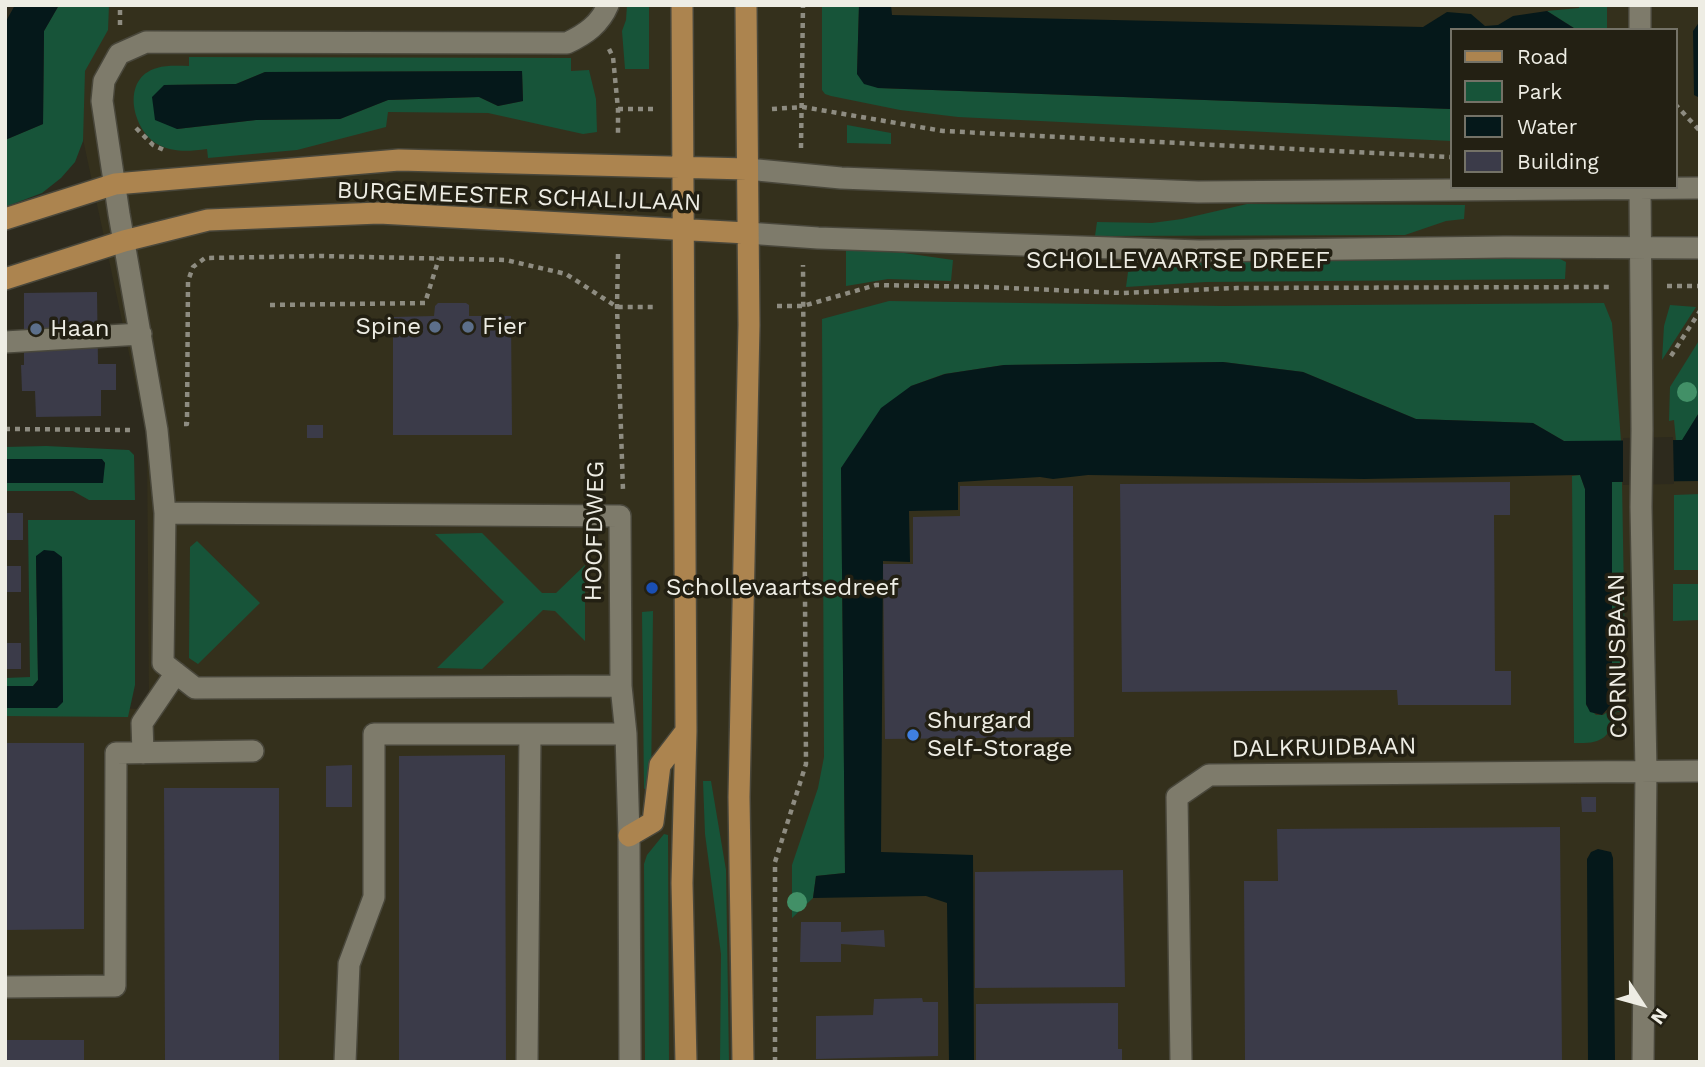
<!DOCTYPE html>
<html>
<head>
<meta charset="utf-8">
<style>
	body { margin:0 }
	#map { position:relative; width:1705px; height:1067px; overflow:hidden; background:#2d2a1d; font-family:"Work Sans",sans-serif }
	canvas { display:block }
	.frame { position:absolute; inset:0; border:7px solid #eeede4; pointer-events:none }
	.legend { position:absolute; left:1450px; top:28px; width:228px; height:161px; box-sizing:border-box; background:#232013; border:2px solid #747267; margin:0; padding:9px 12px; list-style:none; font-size:21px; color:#eeede4 }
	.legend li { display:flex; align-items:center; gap:14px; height:35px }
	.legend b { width:35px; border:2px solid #747267 }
	.north { position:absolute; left:1607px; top:969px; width:70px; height:70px; -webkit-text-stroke:5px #232013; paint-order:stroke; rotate:126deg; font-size:19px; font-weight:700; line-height:28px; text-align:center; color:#eeede4 }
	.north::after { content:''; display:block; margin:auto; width:24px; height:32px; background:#eeede4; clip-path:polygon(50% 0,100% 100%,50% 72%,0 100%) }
</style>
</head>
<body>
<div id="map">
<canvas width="1705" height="1067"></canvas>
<div class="frame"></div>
<ul class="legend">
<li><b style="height:9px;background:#ac844f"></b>Road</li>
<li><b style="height:19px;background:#175439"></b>Park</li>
<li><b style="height:19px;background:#05181a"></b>Water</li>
<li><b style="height:19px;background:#3b3b49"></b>Building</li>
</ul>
<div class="north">N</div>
</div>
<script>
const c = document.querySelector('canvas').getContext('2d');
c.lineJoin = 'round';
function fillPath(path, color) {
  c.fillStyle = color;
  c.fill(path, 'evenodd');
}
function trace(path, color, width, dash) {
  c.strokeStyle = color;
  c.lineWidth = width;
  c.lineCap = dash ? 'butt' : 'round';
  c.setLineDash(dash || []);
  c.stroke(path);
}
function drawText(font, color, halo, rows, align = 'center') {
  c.font = font + ' "Work Sans",sans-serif';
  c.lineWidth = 7;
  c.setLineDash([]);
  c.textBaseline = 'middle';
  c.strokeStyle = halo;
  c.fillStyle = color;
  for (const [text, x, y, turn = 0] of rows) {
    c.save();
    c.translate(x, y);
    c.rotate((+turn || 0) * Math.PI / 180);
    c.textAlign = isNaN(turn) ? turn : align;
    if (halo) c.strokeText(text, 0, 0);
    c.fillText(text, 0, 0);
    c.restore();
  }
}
fillPath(new Path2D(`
	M 73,5 L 1700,5 L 1700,1062 L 5,1062 L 5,707 L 149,709 L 147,437 L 75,102 ZM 1451,30 L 1675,30 L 1675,187 L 1451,187 Z`), '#34301c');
fillPath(new Path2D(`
	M 59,5 L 109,5 L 108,30 L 85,71 L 83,141 L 75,162 L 61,178 L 42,193 L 5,207 L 5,140 L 43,124 L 44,31 Z
	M 627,5 L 649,5 L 649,69 L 625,69 L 622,31 L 626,20 Z
	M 822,5 L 859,5 L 857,74 L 878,88 L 1451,109 L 1451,141 L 958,117 L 900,110 L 831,96 L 825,94 L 822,90 Z
	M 1579,5 L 1607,5 L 1607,30 L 1577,30 L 1547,11 L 1579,8 Z
	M 189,57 L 571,58 L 571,71 L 589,70 L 596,99 L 597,132 L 583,134 L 488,113 L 388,112 L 386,127 L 297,150 L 208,158 L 207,149 C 190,151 175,153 159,145 C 132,131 120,78 157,68 C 166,65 179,66 189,66 ZM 522,71 L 523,101 L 498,106 L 479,97 L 388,100 L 340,119 L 256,120 L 177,129 L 164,85 L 236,84 L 265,72 Z
	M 847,125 L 891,133 L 891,144 L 847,143 Z
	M 1247,204 L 1465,205 L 1464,219 L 1446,221 L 1405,235 L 1095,236 L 1097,222 L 1152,223 L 1182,219 Z
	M 846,249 L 904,253 L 953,260 L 951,281 L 888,279 L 846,286 Z
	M 1530,256 L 1558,258 L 1566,262 L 1565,279 L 1206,282 L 1126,287 L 1128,272 L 1183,260 Z
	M 889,301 L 1223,306 L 1604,303 L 1612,323 L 1621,441 L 1564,441 L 1533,423 L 1416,419 L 1303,372 L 1223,362 L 1004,365 L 944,374 L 911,386 L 841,468 L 845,873 L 816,876 L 813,898 L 792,918 L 792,865 L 818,788 L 824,757 L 822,319 Z
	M 1670,305 L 1696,307 L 1662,360 L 1664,326 Z
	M 1700,339 L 1700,411 L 1683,440 L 1676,441 L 1674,420 L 1669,421 L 1670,387 Z
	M 46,446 L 129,450 L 134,455 L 135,500 L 89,500 L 73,491 L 5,491 L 5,483 L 102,483 L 105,463 L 101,459 L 5,459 L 5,447 Z
	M 1580,475 L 1585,489 L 1586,705 L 1596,715 L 1603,715 L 1609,711 L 1612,482 L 1622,482 L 1626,712 L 1616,712 C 1610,739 1601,744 1574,743 L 1572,476 Z
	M 1700,494 L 1700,570 L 1674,570 L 1674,495 Z
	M 28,520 L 135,520 L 135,685 L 128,717 L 5,716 L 5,708 L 57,708 L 36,556 L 38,680 L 33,686 L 5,686 L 5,678 L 30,677 Z
	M 482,533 L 542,593 L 556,593 L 585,565 L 585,641 L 555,611 L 543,610 L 482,669 L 437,668 L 504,602 L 435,534 Z
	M 197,541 L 260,603 L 198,664 L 189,658 L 190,547 Z
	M 1673,584 L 1700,584 L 1700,620 L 1673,621 Z
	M 653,611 L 651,788 L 644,789 L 642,612 Z
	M 703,781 L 711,781 L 726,870 L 729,1062 L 720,1062 L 721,954 L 705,834 Z
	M 664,834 L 668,835 L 669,1062 L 645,1062 L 644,864 L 647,855 Z`), '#175439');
fillPath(new Path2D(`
	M 15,5 L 59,5 L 44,31 L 43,124 L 5,140 L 5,23 Z
	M 859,5 L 891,5 L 892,15 L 1423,27 L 1447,12 L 1471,14 L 1485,26 L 1498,25 L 1513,16 L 1547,11 L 1577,30 L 1451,30 L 1451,109 L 878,88 L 864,84 L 857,74 Z
	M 1700,21 L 1700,98 L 1694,95 L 1693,31 Z
	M 522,71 L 523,101 L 498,106 L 479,97 L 388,100 L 340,119 L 256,120 L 177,129 L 155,120 L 152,97 L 164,85 L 236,84 L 265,72 Z
	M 1223,362 L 1303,372 L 1416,419 L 1533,423 L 1564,441 L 1682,440 L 1700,411 L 1700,481 L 1612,482 L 1612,704 L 1602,715 L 1590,712 L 1586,704 L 1585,489 L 1580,475 L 1364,479 L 1088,475 L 1053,479 L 1040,477 L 958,482 L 958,510 L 909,511 L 910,562 L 883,561 L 881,852 L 973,855 L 974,1062 L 949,1062 L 947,903 L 926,896 L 813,898 L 816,876 L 845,873 L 841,468 L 881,408 L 911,386 L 945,374 L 1004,365 Z
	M 5,459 L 102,459 L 105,463 L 103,483 L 5,483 Z
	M 44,550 L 54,551 L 62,557 L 63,702 L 57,708 L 5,708 L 5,686 L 33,686 L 38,680 L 36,556 Z
	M 1598,849 L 1611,852 L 1613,858 L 1615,1062 L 1588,1062 L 1587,859 L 1591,852 Z`), '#05181a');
fillPath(new Path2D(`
	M 1673,437 L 1674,484 L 1623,485 L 1623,438 Z`), '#2d2a1d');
fillPath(new Path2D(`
	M 97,292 L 98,364 L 116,364 L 116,390 L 101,390 L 101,416 L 36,417 L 35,391 L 22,391 L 21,365 L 24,365 L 24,293 Z
	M 438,303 L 466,303 L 469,305 L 469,316 L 511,316 L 512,435 L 393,435 L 393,317 L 434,316 L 435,306 Z
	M 307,425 L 323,425 L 323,438 L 307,438 Z
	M 1510,482 L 1510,515 L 1494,515 L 1495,671 L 1511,671 L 1511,705 L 1398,705 L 1397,690 L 1122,692 L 1120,484 Z
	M 960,486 L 1073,486 L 1074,737 L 885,739 L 883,564 L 913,564 L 913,517 L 960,516 Z
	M 7,513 L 23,513 L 23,540 L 7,540 Z
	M 5,566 L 21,566 L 21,592 L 6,592 Z
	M 5,643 L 21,643 L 21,669 L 5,669 Z
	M 5,743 L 84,743 L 84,929 L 5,930 Z
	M 505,755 L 506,1062 L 399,1062 L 399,756 Z
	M 352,765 L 352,807 L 326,807 L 326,766 Z
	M 164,788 L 279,788 L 279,1062 L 165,1062 Z
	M 1581,797 L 1596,797 L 1596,812 L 1582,812 Z
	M 1560,827 L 1562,1062 L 1245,1062 L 1244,881 L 1278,881 L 1277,829 Z
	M 1123,870 L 1125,987 L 975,988 L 975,872 Z
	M 801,922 L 841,922 L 841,932 L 884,930 L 885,947 L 841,944 L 841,962 L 800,962 Z
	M 922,998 L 923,1002 L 938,1002 L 938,1056 L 816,1059 L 816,1016 L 873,1015 L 874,999 Z
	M 1118,1003 L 1118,1049 L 1122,1049 L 1122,1062 L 976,1062 L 976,1004 Z
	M 5,1040 L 84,1040 L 84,1062 L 5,1062 Z`), '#3b3b49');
const minor = new Path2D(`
	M 608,5 C 600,24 586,34 567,43 L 146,42 L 119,54 L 104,81 L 102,101 L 119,214 L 157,430 L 165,513 L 163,663 L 195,688 L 621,686
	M 1640,30 L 1640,5
	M 747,169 L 841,178 L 1198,192 L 1700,188
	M 1640,187 L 1642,430 L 1641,507 L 1646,771 L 1643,1062
	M 747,233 L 818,238 L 1199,251 L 1505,247 L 1700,248
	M 5,342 L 141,334
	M 165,513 L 620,516 L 621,686 L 626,734 L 629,836 L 630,1062
	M 143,753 L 142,723 L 176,673
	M 5,987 L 115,986 L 116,753 L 253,751
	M 345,1062 L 349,964 L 374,897 L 374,734 L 530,734
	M 527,1062 L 530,734 L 626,734
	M 1181,1062 L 1177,797 L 1209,775 L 1700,771`);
const major = new Path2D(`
	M 682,5 L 686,731 L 682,883 L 686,1062
	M 5,219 L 115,184 L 399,160 L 747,169
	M 5,279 L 124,241 L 208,220 L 379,213 L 747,233
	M 629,836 L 653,822 L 660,765 L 686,731
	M 743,1062 L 739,797 L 749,325 L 746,5`);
trace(minor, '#49473b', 24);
trace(major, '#49473b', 24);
trace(new Path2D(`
	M 120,25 L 120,5
	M 609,49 L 613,57 L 618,109 L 618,137
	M 1675,104 L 1700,131
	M 618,109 L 655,109
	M 772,109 L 803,107 L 943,131 L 1451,157
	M 136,128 L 153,145 L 164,150
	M 801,148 L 803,5
	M 618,254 L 617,307 L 623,491
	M 1667,286 L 1700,286
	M 270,305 L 425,303 L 439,258
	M 777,306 L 803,306 L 876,285 L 986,287 L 1122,293 L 1237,288 L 1612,287
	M 1671,356 L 1700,311
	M 184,424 L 187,424 L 188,281 L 193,267 L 205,258 L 320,256 L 506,260 L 566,274 L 617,307 L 657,307
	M 5,429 L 130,430
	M 775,1062 L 775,862 L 806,764 L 803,265`), '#8e8c81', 4.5, [5, 5]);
trace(minor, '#7e7b6b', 21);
trace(major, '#ac844f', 21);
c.fillStyle = '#429067';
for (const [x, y] of [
	[1687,392],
	[797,902]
]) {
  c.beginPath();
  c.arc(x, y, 10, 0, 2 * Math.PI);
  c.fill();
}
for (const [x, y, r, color] of [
	[435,327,7,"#5c6f8a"],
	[468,327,7,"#5c6f8a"],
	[36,329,7,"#5c6f8a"],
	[652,588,7,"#1a4fb4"],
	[913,735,7,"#3f7fe0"]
]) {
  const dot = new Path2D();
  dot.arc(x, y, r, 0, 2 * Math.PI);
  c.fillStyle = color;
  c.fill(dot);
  trace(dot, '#232013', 2.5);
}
drawText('24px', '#eeede4', '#232013', [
	["BURGEMEESTER SCHALIJLAAN",519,197,2],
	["SCHOLLEVAARTSE DREEF",1178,261],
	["HOOFDWEG",595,531,-89],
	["CORNUSBAAN",1618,656,-91],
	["DALKRUIDBAAN",1324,748,-1]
]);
drawText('24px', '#eeede4', '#232013', [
	["Spine",421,327,"right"],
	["Fier",482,327],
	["Haan",50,329],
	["Schollevaartsedreef",666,588],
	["Shurgard",927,721],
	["Self-Storage",927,749]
], 'left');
</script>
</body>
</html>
